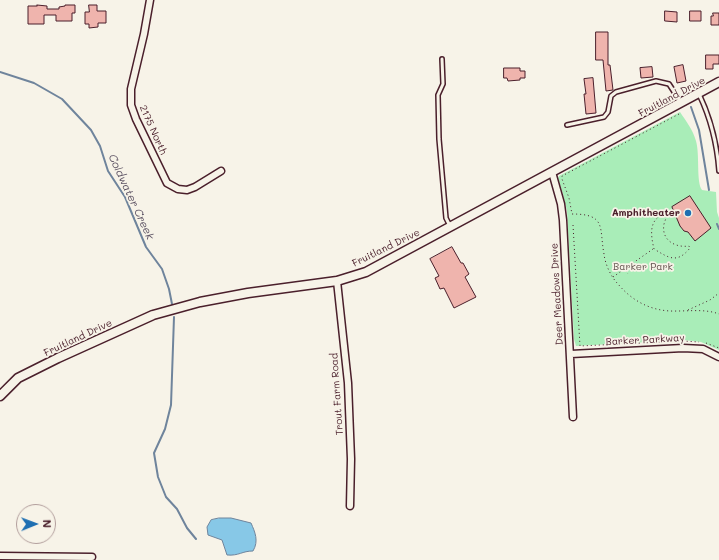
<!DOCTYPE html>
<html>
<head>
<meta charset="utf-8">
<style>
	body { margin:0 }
	#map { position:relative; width:719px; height:560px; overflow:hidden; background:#f7f3e8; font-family:Mali,sans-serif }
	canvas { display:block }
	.north { position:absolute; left:16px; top:504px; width:40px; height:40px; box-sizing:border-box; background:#f7f3e8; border:1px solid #b29e9c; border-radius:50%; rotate:89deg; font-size:11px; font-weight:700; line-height:16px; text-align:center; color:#4a1f2b }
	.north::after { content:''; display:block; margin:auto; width:14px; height:18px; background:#1f6fb2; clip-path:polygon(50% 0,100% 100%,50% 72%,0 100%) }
</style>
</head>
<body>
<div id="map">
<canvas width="719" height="560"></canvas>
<div class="north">N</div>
</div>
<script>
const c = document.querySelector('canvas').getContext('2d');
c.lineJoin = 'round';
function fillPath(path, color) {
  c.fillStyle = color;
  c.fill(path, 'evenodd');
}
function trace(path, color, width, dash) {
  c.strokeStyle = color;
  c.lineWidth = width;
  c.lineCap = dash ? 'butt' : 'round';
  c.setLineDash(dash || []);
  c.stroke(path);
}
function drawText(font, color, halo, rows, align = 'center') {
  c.font = font + ' Mali,sans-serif';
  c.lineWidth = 3.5;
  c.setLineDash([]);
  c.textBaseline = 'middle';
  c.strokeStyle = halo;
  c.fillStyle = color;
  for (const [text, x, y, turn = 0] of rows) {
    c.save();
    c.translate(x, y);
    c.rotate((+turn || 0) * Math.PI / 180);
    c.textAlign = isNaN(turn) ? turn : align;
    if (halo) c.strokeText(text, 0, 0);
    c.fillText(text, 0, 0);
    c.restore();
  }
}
fillPath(new Path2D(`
	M 680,112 C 686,121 693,130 696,141 C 700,155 696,182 702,190 L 716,192 L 717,212 L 719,218 L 719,350 L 701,342 L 684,340 L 576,346 L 574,339 L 567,211 L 563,194 L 558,178 L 559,176 Z`), '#a9edb8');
const water = new Path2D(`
	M 219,518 L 231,518 L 251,523 C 255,532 259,541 253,551 C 242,551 239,556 227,555 L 222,540 L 208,535 L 207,527 L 211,520 Z`);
fillPath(water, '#87c8e7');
trace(water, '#6f849c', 1);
trace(new Path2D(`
	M 0,72 L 34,83 L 62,99 L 91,130 L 100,146 L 108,171 L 125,197 L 146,247 L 162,269 L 169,289 L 172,304
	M 691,107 L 699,130 L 709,190
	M 717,224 L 719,229
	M 174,317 L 171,405 L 165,429 L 154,453 L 158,477 L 166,497 L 177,509 L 187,528 L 196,539`), '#6f849c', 2);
const building = new Path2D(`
	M 37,5 L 47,6 L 47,9 L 59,9 L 59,7 L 65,6 L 65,5 L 75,5 L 75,13 L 72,13 L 72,21 L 56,21 L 56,15 L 44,15 L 44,24 L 28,24 L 28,6 L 37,6 Z
	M 89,5 L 97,5 L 97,11 L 106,11 L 106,23 L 98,23 L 98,27 L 89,28 L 89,24 L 85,24 L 85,12 L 89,12 Z
	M 665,11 L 677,12 L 677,22 L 665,21 Z
	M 690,11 L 701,11 L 701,21 L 690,21 Z
	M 713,13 L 719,13 L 719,25 L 711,25 L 711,16 L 713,16 Z
	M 596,32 L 608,32 L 608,65 L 610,65 L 613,90 L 606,91 L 603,60 L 596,60 Z
	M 706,55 L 719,55 L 719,64 L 713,64 L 713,69 L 706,69 Z
	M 683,65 L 686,81 L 677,83 L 674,67 Z
	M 652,67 L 653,77 L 641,78 L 640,68 Z
	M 504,68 L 520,68 L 520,71 L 525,71 L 525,78 L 520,78 L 520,80 L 508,81 L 507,78 L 504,78 Z
	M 593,78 L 596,113 L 586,114 L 584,94 L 586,94 L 584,79 Z
	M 690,196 L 711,228 L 695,241 L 688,232 L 684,231 L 680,226 L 672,207 Z
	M 452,247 L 461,263 L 463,263 L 469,274 L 465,277 L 476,297 L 454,308 L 444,288 L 440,289 L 435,278 L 439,276 L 430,259 Z`);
fillPath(building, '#efb4ad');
trace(building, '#4a1f2b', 1);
const service = new Path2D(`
	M 442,59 L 443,84 L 438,95 L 439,139 L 446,218 L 450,226
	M 699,94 C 711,119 717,143 719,171
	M 567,125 L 604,117 L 608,112 L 611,96 L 616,92 L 656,81 L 669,84 L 680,101`);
const minor = new Path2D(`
	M 150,0 L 144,34 L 131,89 L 131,105 L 136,119 L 167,183 L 178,189 L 187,190 L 195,187 L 221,171
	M 552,172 L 561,204 L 563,220 L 573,417
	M 337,281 L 348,383 L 351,459 L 350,506
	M 571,354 L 683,348 L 703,349 L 719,357
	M 0,556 L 92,557`);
const tertiary = new Path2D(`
	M 0,396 L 18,378 L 58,358 L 153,315 L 200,302 L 248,293 L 337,281 L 366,272 L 719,82`);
trace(service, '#4a1f2b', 6);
trace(minor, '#4a1f2b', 9);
trace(tertiary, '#4a1f2b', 11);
trace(new Path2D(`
	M 679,114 L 562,176 L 562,179 L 569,198 L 572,214 C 607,214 599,228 604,254 C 605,264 611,277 618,284 C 633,302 653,312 677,311 C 691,311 706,309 719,314
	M 664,214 L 667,215 C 666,218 665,221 664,224 C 661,240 675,248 689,246 L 690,248 C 677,264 669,258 654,249 C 651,236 648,220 664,214 Z
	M 573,225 L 580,346 L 683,341 L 699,342
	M 621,264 L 628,274
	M 613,277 L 653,249
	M 688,310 L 710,300 L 719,293
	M 706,343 L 719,348`), '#4a1f2b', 1, [1, 3]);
trace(service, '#f7f3e8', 3);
trace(minor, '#f7f3e8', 6);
trace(tertiary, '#f7f3e8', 8);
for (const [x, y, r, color] of [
	[688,213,4,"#1f6fb2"]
]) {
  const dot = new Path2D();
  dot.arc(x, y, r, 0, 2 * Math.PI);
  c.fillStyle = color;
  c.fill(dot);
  trace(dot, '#f7f3e8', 1.5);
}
drawText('10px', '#4a1f2b', '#f7f3e8', [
	["Fruitland Drive",672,97,-28],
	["2175 North",153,130,66],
	["Fruitland Drive",386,248,-26],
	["Deer Meadows Drive",557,294,-93],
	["Fruitland Drive",78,338,-25],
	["Barker Parkway",645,340,-3],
	["Trout Farm Road",337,394,-94]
]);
drawText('bold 10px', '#4a1f2b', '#f7f3e8', [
	["Amphitheater",680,213]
], 'right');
drawText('10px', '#62524e', '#f7f3e8', [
	["Barker Park",643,267]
]);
drawText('italic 11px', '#5c5263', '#f7f3e8', [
	["Coldwater Creek",131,197,65]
]);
</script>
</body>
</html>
